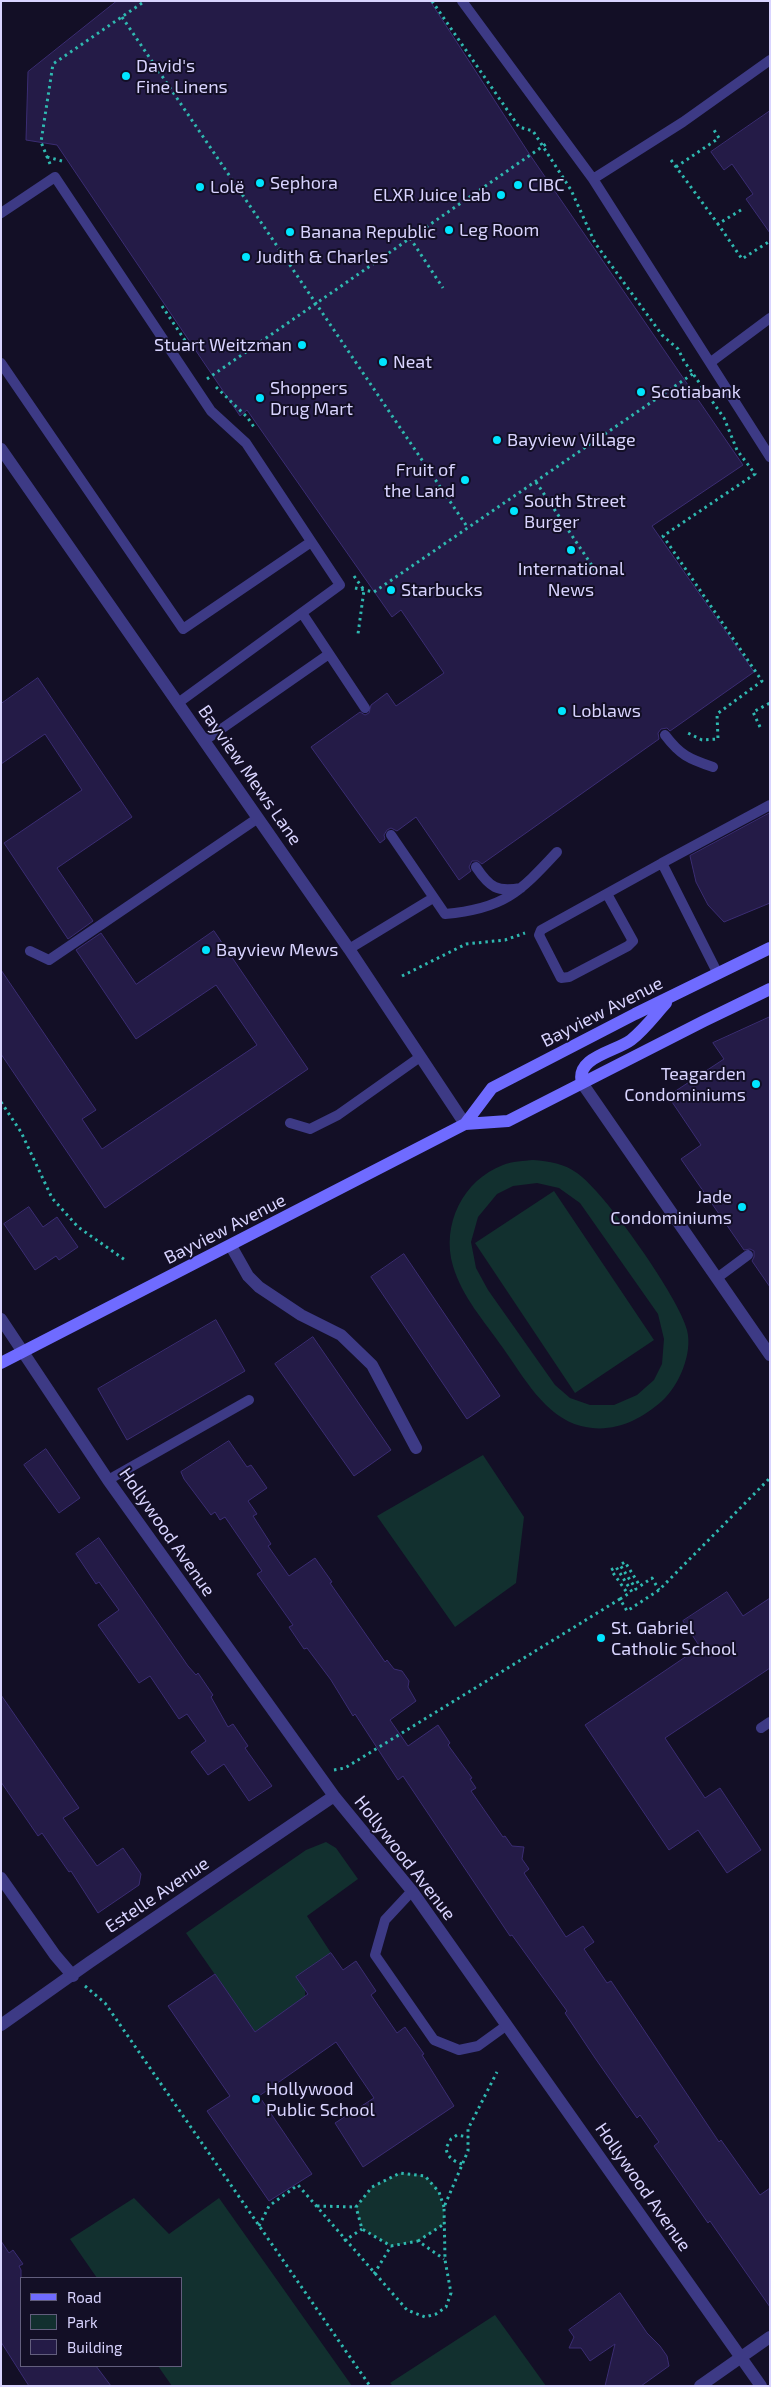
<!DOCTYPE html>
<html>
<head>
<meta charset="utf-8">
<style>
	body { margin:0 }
	#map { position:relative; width:771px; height:2387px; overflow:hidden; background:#130f26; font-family:"Exo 2",sans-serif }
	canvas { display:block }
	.frame { position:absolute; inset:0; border:2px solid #d9d4ff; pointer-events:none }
	.legend { position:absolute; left:20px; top:2277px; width:162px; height:90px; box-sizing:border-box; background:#130f26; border:1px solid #625e7d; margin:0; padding:6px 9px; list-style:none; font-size:15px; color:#d9d4ff }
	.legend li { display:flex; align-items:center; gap:10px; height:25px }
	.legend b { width:25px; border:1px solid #625e7d }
</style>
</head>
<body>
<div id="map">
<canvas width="771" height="2387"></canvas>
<div class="frame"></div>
<ul class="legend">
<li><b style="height:6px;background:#6f6bff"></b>Road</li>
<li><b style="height:14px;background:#12302f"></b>Park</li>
<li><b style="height:14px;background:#241b47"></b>Building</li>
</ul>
</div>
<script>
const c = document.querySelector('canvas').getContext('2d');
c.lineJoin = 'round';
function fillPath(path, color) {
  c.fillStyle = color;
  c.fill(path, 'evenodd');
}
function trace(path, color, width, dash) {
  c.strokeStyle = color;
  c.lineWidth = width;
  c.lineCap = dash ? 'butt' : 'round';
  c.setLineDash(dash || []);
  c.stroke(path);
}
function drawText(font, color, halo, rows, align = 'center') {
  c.font = font + ' "Exo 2",sans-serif';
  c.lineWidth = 4;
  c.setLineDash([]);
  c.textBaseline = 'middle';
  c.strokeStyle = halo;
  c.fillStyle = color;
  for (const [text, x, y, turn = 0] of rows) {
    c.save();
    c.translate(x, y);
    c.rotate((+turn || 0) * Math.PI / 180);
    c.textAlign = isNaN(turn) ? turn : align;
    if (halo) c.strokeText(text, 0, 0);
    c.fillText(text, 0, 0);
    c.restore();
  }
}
fillPath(new Path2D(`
	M 533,1160 C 549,1161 565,1164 577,1173 C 604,1191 680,1299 687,1330 C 693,1353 679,1386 662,1401 C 639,1421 612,1434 581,1426 C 545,1417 523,1376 503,1348 C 485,1322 462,1297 453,1266 C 441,1225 463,1180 503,1165 C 512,1161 524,1161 533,1160 ZM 537,1183 L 559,1188 L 580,1203 L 658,1314 L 664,1339 L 662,1364 L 654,1380 L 637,1395 L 614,1405 L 590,1405 L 570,1398 L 555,1385 L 488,1290 L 476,1268 L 471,1242 L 478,1217 L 497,1194 L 513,1186 Z
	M 554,1191 L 654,1340 L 575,1393 L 475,1243 Z
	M 483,1455 L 524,1517 L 516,1583 L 455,1627 L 377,1516 Z
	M 326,1842 L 336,1848 L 358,1879 L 307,1916 L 331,1953 L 296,1977 L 305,1989 L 305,1997 L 255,2032 L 186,1933 L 306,1850 Z
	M 400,2173 C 407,2174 417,2174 423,2176 C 441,2183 444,2208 445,2224 L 418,2241 L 391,2246 L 362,2229 L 356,2207 L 372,2187 Z
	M 134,2198 L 169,2234 L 219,2198 L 352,2386 L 172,2386 L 158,2366 L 181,2366 L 181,2278 L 97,2278 L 70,2239 Z
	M 495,2315 L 546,2386 L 393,2386 L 390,2383 Z`), '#12302f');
const building = new Path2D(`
	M 117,1 L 430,1 L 530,155 L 743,465 L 652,526 L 754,672 L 670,731 L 667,728 L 661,729 L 658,733 L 659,739 L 482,864 L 478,861 L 472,861 L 469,867 L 471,871 L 459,880 L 416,817 L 397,831 L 391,828 L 387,830 L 384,835 L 385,839 L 380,843 L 311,747 L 360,712 L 365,715 L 369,713 L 371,705 L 387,693 L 396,706 L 444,673 L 401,610 L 392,617 L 247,410 L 240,416 L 57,145 L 26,140 L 28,72 Z
	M 770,111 L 770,233 L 746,199 L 753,194 L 732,164 L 724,170 L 711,152 Z
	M 38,678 L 132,817 L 57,868 L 93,921 L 68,939 L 4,843 L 82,790 L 45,734 L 1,764 L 1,704 Z
	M 770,813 L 770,903 L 724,922 L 708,905 L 696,882 L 690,856 Z
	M 214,931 L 308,1069 L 105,1208 L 1,1054 L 1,970 L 96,1110 L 82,1119 L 102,1149 L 257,1045 L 216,985 L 136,1039 L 76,950 L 101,933 L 136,984 Z
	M 770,1017 L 770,1287 L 752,1261 L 754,1257 L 754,1251 L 750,1249 L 744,1250 L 681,1159 L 701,1145 L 668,1096 L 724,1059 L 713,1043 Z
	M 29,1207 L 43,1227 L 57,1217 L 78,1247 L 59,1260 L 56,1256 L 35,1270 L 4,1224 Z
	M 404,1254 L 500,1396 L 467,1419 L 371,1277 Z
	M 216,1320 L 245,1371 L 127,1440 L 98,1389 Z
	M 313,1337 L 391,1450 L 354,1476 L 275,1364 Z
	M 229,1441 L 247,1467 L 251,1465 L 267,1488 L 248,1501 L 257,1514 L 253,1516 L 271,1544 L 268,1546 L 289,1576 L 315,1558 L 332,1582 L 330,1583 L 385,1662 L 387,1660 L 394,1669 L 402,1671 L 409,1681 L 408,1687 L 416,1701 L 390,1720 L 408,1746 L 438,1725 L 450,1743 L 448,1745 L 472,1778 L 470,1779 L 476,1788 L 471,1791 L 503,1837 L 505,1836 L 512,1846 L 524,1847 L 522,1859 L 529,1869 L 524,1873 L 566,1937 L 583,1926 L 594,1942 L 584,1949 L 607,1983 L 611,1981 L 719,2142 L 721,2140 L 760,2195 L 770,2188 L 770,2307 L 710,2221 L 708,2223 L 664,2160 L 654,2146 L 659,2142 L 640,2115 L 637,2118 L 595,2058 L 565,2013 L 567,2011 L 512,1935 L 510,1936 L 403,1776 L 398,1780 L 355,1714 L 353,1716 L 331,1680 L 307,1648 L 304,1649 L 289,1627 L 293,1625 L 257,1574 L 262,1571 L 225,1517 L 220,1520 L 215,1512 L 211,1515 L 184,1479 L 181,1472 Z
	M 46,1449 L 80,1498 L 59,1513 L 24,1465 Z
	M 99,1538 L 188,1666 L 196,1675 L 198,1673 L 213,1695 L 211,1697 L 228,1727 L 233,1724 L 248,1746 L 245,1748 L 272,1786 L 249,1801 L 224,1764 L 208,1775 L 191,1752 L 206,1741 L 187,1714 L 179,1719 L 150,1676 L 139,1683 L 98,1625 L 119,1610 L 99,1582 L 96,1584 L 76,1554 Z
	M 727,1592 L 743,1616 L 770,1598 L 770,1668 L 665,1738 L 705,1798 L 720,1788 L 761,1850 L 727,1873 L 698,1830 L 669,1850 L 585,1725 L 700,1647 L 683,1621 Z
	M 1,1695 L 79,1808 L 63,1818 L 97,1866 L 123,1848 L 141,1874 L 139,1885 L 98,1913 L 71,1871 L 69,1872 L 42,1833 L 38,1836 L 1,1782 Z
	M 331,1953 L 343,1970 L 356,1961 L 376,1991 L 371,1995 L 397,2033 L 405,2027 L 424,2054 L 422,2055 L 454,2106 L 363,2167 L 335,2123 L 374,2098 L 336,2042 L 259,2096 L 312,2174 L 269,2201 L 207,2111 L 230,2096 L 168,2006 L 215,1974 L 255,2032 L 308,1994 L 296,1977 Z
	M 1,2241 L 9,2253 L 13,2250 L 23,2264 L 19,2266 L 21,2270 L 21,2366 L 96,2366 L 111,2386 L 29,2386 L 1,2342 Z
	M 620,2293 L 647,2333 L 660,2346 L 667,2356 L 669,2366 L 641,2386 L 605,2386 L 615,2344 L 590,2361 L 581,2348 L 569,2348 L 574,2337 L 569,2330 Z`);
fillPath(building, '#241b47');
trace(building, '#3b2d73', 1);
trace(new Path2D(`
	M 432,1 L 519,127 L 533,131 L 571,190 L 595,243 L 662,335 L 678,349 L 684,361 L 724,418 L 737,450 L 755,474 L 663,536 L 762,681 L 717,714 L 718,739 L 702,740 L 688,733
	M 122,17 L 468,528
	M 47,157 L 62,161
	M 671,160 L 718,224
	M 50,164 L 41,142 L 53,64 L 145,1
	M 676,167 L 719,138 L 714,130
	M 741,210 L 718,224 L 742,259 L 770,241
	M 410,238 L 443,288
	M 162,306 L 190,348
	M 207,379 L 549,142
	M 216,387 L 247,417 L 254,427
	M 536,482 L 597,573
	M 354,576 L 364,590 L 358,634
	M 355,588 L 374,592 L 694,373
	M 760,727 L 753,712 L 770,703
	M 402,976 L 466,944 L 505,940 L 525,933
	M 1,1102 L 21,1132 L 52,1198 L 78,1227 L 125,1260
	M 620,1599 L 628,1594 L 611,1570 L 616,1567 L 632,1592 L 636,1589 L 620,1565 L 625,1562 L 640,1586 L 652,1578 L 659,1590
	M 334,1770 L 345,1768 L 620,1599 L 627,1611 L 659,1590 L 770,1478
	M 85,1986 L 105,2003 L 370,2386
	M 462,2164 C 453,2161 447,2157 446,2148 L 451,2139 L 457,2135 L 468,2137
	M 317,2206 L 356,2207
	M 444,2207 L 439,2192 L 425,2176 L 400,2173 L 372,2187 L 356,2207 L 362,2229 L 391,2246 L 418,2241 L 444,2259
	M 259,2226 L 269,2206 L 298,2185 L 407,2310 L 425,2317 L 436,2314 L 446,2307 L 451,2293 L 445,2260 L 444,2207 L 468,2151 L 468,2129 L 497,2072
	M 344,2241 L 362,2229
	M 418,2241 L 444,2224
	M 374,2274 L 391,2246`), '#2fb8b0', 3, [2.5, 4]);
trace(new Path2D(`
	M 462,1 L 593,179 L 770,457
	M 593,179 L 683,122 L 770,60
	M 1,213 L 55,177 L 211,411 L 246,443 L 340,585 L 178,703
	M 711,362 L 770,318
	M 1,363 L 183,629 L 311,542
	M 302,613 L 365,708
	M 665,735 C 680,755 689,759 713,767
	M 204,741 L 329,654
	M 391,835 L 445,914 C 503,909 519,893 557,852
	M 662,863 L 770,805
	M 476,867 C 490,888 497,892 521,888
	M 607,894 L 633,941 L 628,946 L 569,977 L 561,978 L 539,935 L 541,930 L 662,863 L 718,974
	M 349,949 L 433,898
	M 30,951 L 49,960 L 258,818
	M 290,1123 L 310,1129 L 338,1115 L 420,1057
	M 717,1278 L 748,1255
	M 108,1480 L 249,1400
	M 761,1728 L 770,1722
	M 412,1891 L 385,1920 L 375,1955 L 434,2040 L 459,2050 L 478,2046 L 507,2025`), '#3d3a85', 10);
trace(new Path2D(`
	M 1,449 L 349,949 L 465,1124
	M 582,1083 L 770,1355
	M 231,1246 L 248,1276 L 259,1287 L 301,1315 L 341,1335 L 372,1365 L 416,1448
	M 1,1319 L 108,1480 L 334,1796 L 412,1891 L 761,2386
	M 1,1878 L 55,1955 L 73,1976
	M 1,2025 L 90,1962 L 334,1796
	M 700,2386 L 770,2337`), '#3d3a85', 12);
trace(new Path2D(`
	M 582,1083 C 575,1057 615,1052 631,1040 C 644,1030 655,1015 666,1003
	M 465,1124 L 492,1088 L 635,1014 L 770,948
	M 1,1363 L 465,1124 L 508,1121 L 704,1021 L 770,989`), '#6f6bff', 12);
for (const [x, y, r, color] of [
	[126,76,5,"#00e5ff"],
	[260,183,5,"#00e5ff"],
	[518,185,5,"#00e5ff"],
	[200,187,5,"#00e5ff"],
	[501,195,5,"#00e5ff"],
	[449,230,5,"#00e5ff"],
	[290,232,5,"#00e5ff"],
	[246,257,5,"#00e5ff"],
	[302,345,5,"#00e5ff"],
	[383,362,5,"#00e5ff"],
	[641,392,5,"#00e5ff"],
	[260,398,5,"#00e5ff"],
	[497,440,5,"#00e5ff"],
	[465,480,5,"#00e5ff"],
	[514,511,5,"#00e5ff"],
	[571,550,5,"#00e5ff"],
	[391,590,5,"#00e5ff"],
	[562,711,5,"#00e5ff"],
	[206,950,5,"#00e5ff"],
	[756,1084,5,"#00e5ff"],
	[742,1207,5,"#00e5ff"],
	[601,1638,5,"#00e5ff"],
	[256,2099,5,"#00e5ff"]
]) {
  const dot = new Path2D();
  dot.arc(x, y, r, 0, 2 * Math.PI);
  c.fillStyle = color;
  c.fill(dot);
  trace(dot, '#130f26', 2);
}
drawText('18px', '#d9d4ff', '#130f26', [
	["David's",136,66],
	["Fine Linens",136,87],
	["Sephora",270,183],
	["CIBC",528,185],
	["Lolë",210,187],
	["ELXR Juice Lab",491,195,"right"],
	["Leg Room",459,230],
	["Banana Republic",300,232],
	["Judith & Charles",256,257],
	["Stuart Weitzman",292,345,"right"],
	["Neat",393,362],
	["Shoppers",270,388],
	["Drug Mart",270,409],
	["Scotiabank",651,392],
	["Bayview Village",507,440],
	["Fruit of",455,470,"right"],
	["the Land",455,491,"right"],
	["South Street",524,501],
	["Burger",524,522],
	["International",571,569,"center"],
	["News",571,590,"center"],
	["Starbucks",401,590],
	["Loblaws",572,711],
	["Bayview Mews",216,950],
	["Teagarden",746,1074,"right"],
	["Condominiums",746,1095,"right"],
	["Jade",732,1197,"right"],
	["Condominiums",732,1218,"right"],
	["St. Gabriel",611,1628],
	["Catholic School",611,1649],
	["Hollywood",266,2089],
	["Public School",266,2110]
], 'left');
drawText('18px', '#d9d4ff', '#130f26', [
	["Bayview Mews Lane",250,775,55],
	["Bayview Avenue",602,1012,-27],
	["Bayview Avenue",225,1229,-27],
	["Hollywood Avenue",167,1532,55],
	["Hollywood Avenue",405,1858,52],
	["Estelle Avenue",157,1895,-34],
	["Hollywood Avenue",643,2187,55]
]);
</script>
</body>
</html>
